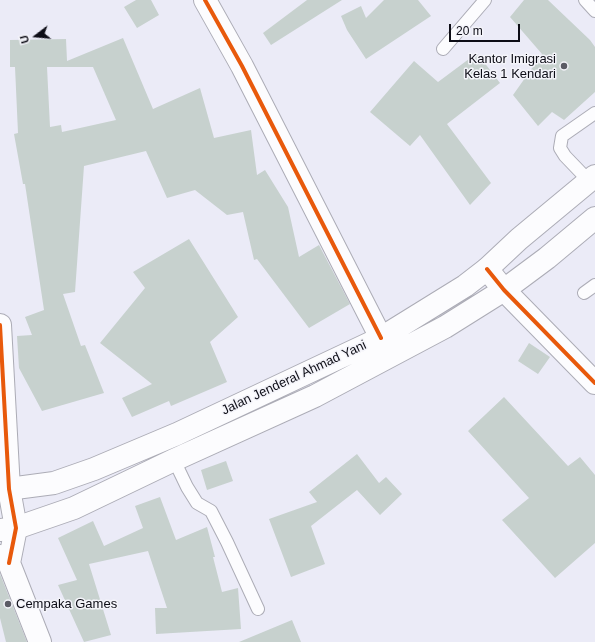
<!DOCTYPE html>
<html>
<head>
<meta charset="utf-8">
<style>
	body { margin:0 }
	#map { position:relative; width:595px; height:642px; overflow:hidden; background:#ebebf7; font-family:Arial,sans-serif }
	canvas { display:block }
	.north { position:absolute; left:16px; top:16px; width:40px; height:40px; -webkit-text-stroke:3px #f4f4fa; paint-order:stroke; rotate:254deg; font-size:11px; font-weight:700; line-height:16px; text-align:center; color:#0d0d16 }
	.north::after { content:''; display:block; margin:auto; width:14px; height:18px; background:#0d0d16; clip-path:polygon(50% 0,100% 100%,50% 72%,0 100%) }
	.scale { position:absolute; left:449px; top:24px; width:71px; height:18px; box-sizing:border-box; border:2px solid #0d0d16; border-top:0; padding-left:5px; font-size:12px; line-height:14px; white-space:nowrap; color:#0d0d16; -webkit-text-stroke:3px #f4f4fa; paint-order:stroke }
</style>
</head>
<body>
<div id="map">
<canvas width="595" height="642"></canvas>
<div class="north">U</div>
<div class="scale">20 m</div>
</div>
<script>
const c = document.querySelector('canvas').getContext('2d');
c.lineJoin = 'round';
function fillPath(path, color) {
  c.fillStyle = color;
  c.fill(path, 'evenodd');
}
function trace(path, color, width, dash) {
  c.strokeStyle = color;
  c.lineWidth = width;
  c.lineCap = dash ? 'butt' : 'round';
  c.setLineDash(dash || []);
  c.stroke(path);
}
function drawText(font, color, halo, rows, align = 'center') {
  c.font = font + ' Arial,sans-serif';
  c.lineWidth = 3;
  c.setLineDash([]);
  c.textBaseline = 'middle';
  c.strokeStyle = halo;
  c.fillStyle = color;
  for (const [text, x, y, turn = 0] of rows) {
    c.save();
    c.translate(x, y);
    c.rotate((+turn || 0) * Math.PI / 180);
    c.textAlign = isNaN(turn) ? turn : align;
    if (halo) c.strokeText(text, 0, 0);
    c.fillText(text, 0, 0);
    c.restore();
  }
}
fillPath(new Path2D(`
	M 136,0 L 151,0 L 159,15 L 137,28 L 124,7 Z
	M 307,0 L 342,0 L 271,45 L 263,33 Z
	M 384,0 L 418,0 L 431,16 L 366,59 L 347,30 L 341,16 L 361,6 L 366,18 Z
	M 524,0 L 548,0 L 590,40 L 595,47 L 595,92 L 564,120 L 552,112 L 538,126 L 513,95 L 542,54 L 510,17 Z
	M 123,38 L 153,109 L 200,88 L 214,138 L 251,130 L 257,175 L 265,170 L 288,207 L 299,257 L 319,245 L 350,304 L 309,328 L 257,259 L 254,260 L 243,212 L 227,215 L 195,190 L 167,198 L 146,151 L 84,166 L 75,292 L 63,294 L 81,346 L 85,345 L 104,393 L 42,411 L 19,368 L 17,336 L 32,335 L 25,317 L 44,310 L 25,184 L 23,184 L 14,134 L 18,133 L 15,67 L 10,67 L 10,40 L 66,39 L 67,61 ZM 47,67 L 93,67 L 116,120 L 62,132 L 61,125 L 50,127 Z
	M 477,53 L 500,83 L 447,124 L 491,183 L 470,205 L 420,135 L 410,146 L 370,112 L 414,61 L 438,82 Z
	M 189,239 L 238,317 L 210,342 L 227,382 L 171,406 L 169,401 L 132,417 L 122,398 L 152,384 L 100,343 L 145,288 L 133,272 Z
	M 529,343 L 550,357 L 538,374 L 518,361 Z
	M 504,397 L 568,466 L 580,457 L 595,475 L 595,543 L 555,578 L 502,520 L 529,498 L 468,431 Z
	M 357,454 L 379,483 L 386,477 L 402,494 L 380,515 L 357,490 L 311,526 L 325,564 L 291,577 L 269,519 L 317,502 L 309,492 Z
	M 226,461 L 233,481 L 207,490 L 201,470 Z
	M 160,497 L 176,540 L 207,527 L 215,557 L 213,557 L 222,592 L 238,588 L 241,629 L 156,634 L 155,608 L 167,608 L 148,551 L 89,564 L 111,635 L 84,642 L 58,585 L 77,580 L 58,538 L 93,521 L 104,546 L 143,528 L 135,506 Z
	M 0,574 L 27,642 L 6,642 L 0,618 Z
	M 292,620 L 301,642 L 239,642 Z`), '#c7d1ce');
const lane = new Path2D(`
	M 585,0 L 595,11
	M 443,49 L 485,0
	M 589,181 L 565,156 L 560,148 L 562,136 L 595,113
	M 584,293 L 595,285
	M 174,460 L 187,487 L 197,503 L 211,511 L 227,542 L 258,609`);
const street = new Path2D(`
	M 205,0 L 242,66 L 381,338
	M 0,325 L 9,489 L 16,528 L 9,563
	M 0,556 L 9,563 L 40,642`);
const secondary = new Path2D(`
	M 487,269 L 504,290 L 595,383`);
const highway = new Path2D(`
	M 0,490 L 54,483 L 94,469 L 177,434 L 381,338 L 465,286 L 487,269 L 519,239 L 595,176
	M 0,530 L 16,528 L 74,508 L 174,460 L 315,396 L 445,327 L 504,290 L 547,258 L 595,218`);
trace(lane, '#acacb6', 14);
trace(street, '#acacb6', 24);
trace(secondary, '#acacb6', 24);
trace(highway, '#acacb6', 24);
trace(lane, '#fcfcfe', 12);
trace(street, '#fcfcfe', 22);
trace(secondary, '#fcfcfe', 22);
trace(highway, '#fcfcfe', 22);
trace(new Path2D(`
	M 205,0 L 242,66 L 381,338
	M 487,269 L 504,290 L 595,383
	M 0,325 L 9,489 L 16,528 L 9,563`), '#e8590c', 4);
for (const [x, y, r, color] of [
	[564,66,4,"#5b5b65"],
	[8,604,4,"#5b5b65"]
]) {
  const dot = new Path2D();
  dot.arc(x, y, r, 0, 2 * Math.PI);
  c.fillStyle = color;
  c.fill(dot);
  trace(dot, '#f4f4fa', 1.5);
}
drawText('13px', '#0d0d16', '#f4f4fa', [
	["Kantor Imigrasi",556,59],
	["Kelas 1 Kendari",556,74],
	["Cempaka Games",16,604,"left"]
], 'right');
drawText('13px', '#0d0d16', '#f4f4fa', [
	["Jalan Jenderal Ahmad Yani",294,378,-25]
]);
</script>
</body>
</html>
